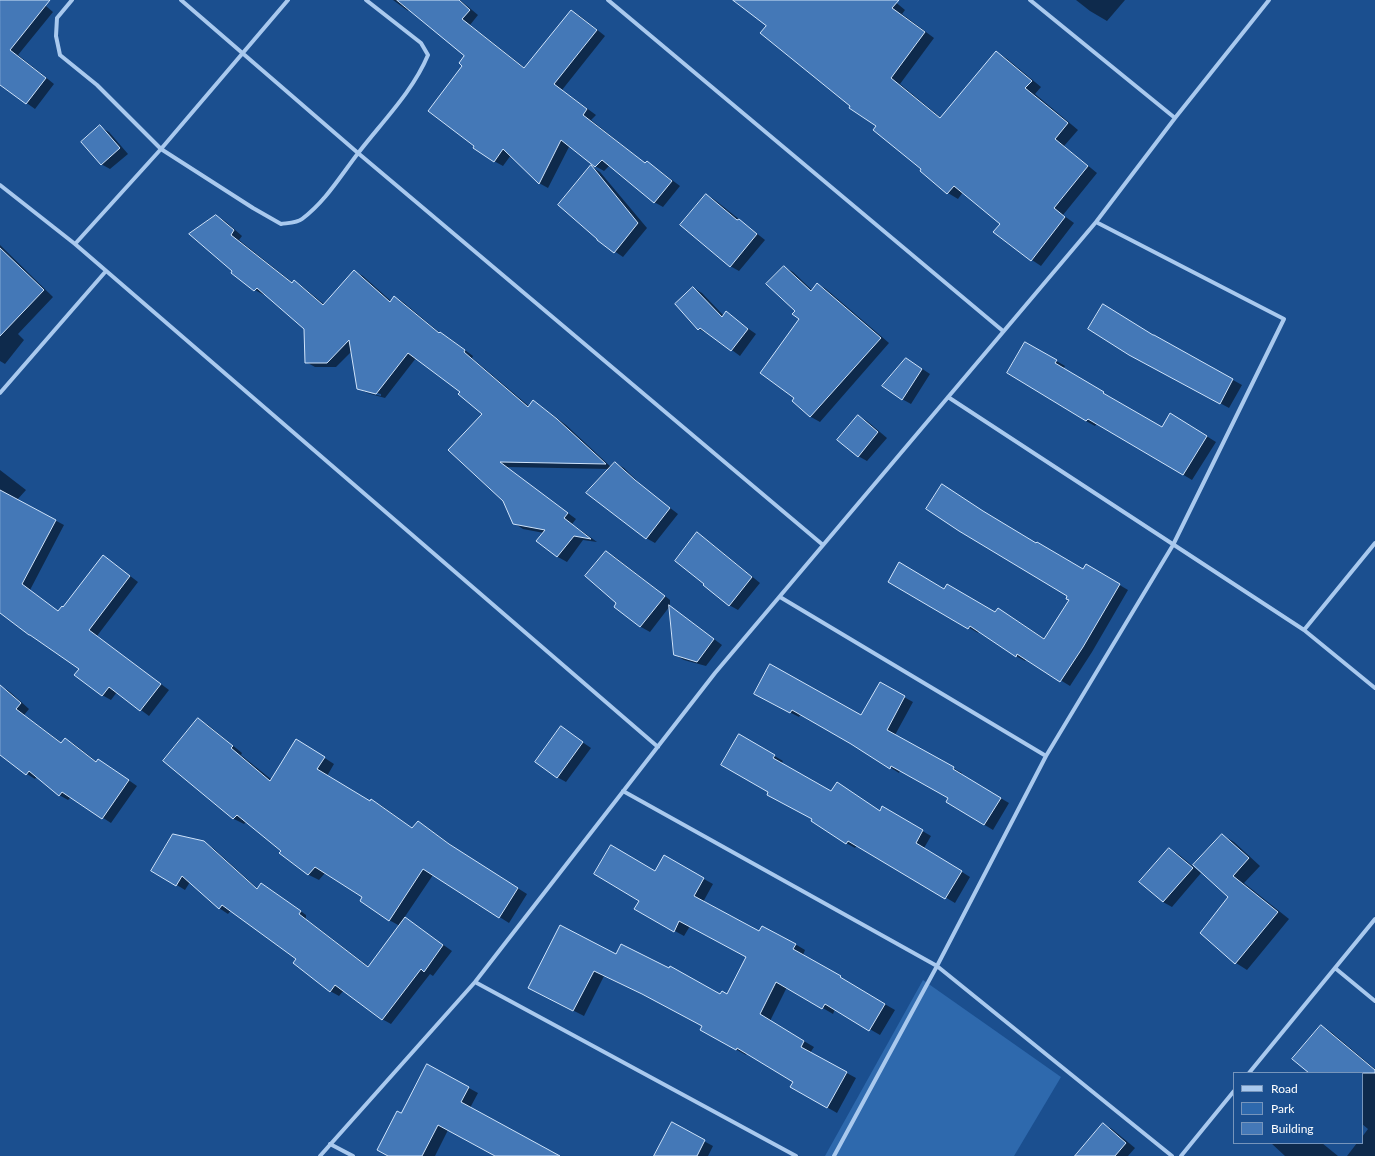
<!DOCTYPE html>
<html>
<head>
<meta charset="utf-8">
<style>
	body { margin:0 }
	#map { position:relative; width:1375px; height:1156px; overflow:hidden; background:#1b4f8f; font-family:Lato,sans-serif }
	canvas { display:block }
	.legend { position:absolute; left:1233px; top:1072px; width:130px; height:72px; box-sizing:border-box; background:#1b4f8f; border:1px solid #7695bc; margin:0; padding:5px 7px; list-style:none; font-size:12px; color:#fff }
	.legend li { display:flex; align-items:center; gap:8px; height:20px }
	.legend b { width:20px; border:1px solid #7695bc }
</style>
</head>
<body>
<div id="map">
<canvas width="1375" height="1156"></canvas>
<ul class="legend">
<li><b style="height:5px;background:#a9c9ee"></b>Road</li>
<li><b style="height:11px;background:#2e69ad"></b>Park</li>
<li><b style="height:11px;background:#4478b7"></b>Building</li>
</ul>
</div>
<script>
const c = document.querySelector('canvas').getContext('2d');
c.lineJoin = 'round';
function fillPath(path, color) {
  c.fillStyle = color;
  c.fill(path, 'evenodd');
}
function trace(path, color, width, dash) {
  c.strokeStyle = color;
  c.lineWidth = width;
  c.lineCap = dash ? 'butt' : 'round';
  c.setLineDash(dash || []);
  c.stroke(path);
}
fillPath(new Path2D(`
	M 923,980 L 1061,1077 L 1014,1156 L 825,1156 Z`), '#2e69ad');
fillPath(new Path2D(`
	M 0,0 L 39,0 L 53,12 L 18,55 L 54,84 L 35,109 L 0,84 Z
	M 393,0 L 460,0 L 478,15 L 470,25 L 525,68 L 572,11 L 580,16 L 605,36 L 562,90 L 596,115 L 591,120 L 646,164 L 647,163 L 656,168 L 680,186 L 663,207 L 654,202 L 610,165 L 604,171 L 595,166 L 570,145 L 548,188 L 539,183 L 511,155 L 503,166 L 494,161 L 464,66 L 466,56 L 409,9 L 408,11 Z
	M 735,0 L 893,0 L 905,10 L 902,14 L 934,38 L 900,84 L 941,118 L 996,52 L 1006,58 L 1041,87 L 1035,94 L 1078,130 L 1064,146 L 1097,173 L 1063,215 L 1074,223 L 1041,266 L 1032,260 L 1001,224 L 963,192 L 958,199 L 948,193 L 877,126 L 851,106 L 767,25 Z
	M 1076,0 L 1125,0 L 1107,21 L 1090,11 Z
	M 100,127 L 109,132 L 128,154 L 110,169 L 101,164 Z
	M 592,167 L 600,172 L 647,228 L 623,257 L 598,240 Z
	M 707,195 L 715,200 L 765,240 L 739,271 L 730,266 Z
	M 216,216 L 225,221 L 242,236 L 239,240 L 293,283 L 295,281 L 303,287 L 325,305 L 354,271 L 363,276 L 391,301 L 395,297 L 403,302 L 440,333 L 449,338 L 473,356 L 472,358 L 530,407 L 533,402 L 542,407 L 566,425 L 611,467 L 615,463 L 624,468 L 643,487 L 678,514 L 655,543 L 646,538 L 610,469 L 506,467 L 576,519 L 572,524 L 597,542 L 583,540 L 567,562 L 558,557 L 538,540 L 544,533 L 523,529 L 514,523 L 483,414 L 461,392 L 416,358 L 385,398 L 367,393 L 358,388 L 352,351 L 336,367 L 315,367 L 306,362 L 305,328 L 265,294 L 264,295 L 255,290 L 232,273 L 234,271 ZM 365,390 L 381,394 L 381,396 L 365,392 Z
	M 0,245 L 53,297 L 18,334 L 24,340 L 5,364 L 0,361 Z
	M 784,267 L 793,272 L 812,290 L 817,284 L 826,289 L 889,343 L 820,422 L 811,417 L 793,401 L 796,398 L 800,319 L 796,311 Z
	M 694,288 L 702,293 L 724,316 L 726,313 L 756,334 L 740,356 L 709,333 L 708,334 L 699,329 Z
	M 1154,336 L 1242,385 L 1229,408 L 1139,359 Z
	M 1026,343 L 1065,366 L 1063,369 L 1162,428 L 1179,419 L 1216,442 L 1192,480 L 1097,423 L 1095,426 L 1086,421 L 1008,373 Z
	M 915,364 L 930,374 L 911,404 L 902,399 Z
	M 858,416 L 867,421 L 887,438 L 867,461 L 858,456 Z
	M 0,470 L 26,490 L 17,500 L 64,525 L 30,590 L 59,612 L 63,609 L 104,557 L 112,562 L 138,582 L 97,636 L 169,690 L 149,716 L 117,692 L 111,700 L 102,695 L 80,668 L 0,612 Z
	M 992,518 L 1083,570 L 1086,565 L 1128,590 L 1092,652 L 1070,686 L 1026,659 L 1025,661 L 1016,656 L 979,631 L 978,633 L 889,581 L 944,590 L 995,613 L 1007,614 L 1045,639 L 1070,600 L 1069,596 Z
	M 698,534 L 706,539 L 760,583 L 738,610 L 729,605 Z
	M 606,552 L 615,557 L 670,600 L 670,606 L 650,632 L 641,627 L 615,606 L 618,603 Z
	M 678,612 L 722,645 L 706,666 L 684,660 L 675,655 Z
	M 880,684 L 913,702 L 895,735 L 962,773 L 961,775 L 1009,803 L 993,830 L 947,802 L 950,798 L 900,770 L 899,773 L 853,744 L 801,714 L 799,717 L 764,699 L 862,716 Z
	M 0,686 L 9,691 L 29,709 L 24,715 L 62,743 L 66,739 L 74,744 L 97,762 L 107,765 L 137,786 L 111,823 L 71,797 L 68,800 L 59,795 L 37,776 L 35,779 L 27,774 L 0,754 Z
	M 198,719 L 208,725 L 242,753 L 241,755 L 272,780 L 306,746 L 334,764 L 327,776 L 370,802 L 372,800 L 382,806 L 413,829 L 419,822 L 428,828 L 459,851 L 527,894 L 509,923 L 433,875 L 404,918 L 414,924 L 452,951 L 433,976 L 430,974 L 391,1024 L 382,1019 L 344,990 L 339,996 L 330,991 L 297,958 L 231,910 L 228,914 L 219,908 L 190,882 L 185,890 L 152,870 L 203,842 L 213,848 L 258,889 L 262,884 L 270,889 L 306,915 L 306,919 L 369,967 L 400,926 L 389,920 L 363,897 L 325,873 L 319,880 L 309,875 L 281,853 L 282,851 L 246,822 L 244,824 L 234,819 L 164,761 Z
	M 562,728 L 591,748 L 566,782 L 557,777 Z
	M 739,735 L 783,761 L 781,764 L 831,792 L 881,811 L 883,808 L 931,836 L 924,848 L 970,877 L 955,903 L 857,845 L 855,848 L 846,843 L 813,819 L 769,792 Z
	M 1222,835 L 1234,842 L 1260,866 L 1244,883 L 1289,919 L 1247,970 L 1236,963 L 1201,933 L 1229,896 Z
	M 1169,849 L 1178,854 L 1201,873 L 1172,907 L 1163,902 Z
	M 664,857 L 713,884 L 703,902 L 760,932 L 795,944 L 805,950 L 803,955 L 850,983 L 850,984 L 895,1010 L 880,1035 L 835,1009 L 833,1014 L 787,987 L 770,1021 L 814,1047 L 810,1053 L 856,1078 L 837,1113 L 792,1087 L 794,1082 L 747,1053 L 746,1055 L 701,1030 L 703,1026 L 653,999 L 604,976 L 584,1016 L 539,993 L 617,956 L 721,995 L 727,996 L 747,957 L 690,926 L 684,936 L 635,909 Z
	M 1322,1026 L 1331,1032 L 1375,1069 L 1375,1156 L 1347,1156 L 1357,1143 L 1362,1143 L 1362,1137 L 1368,1129 L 1362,1124 L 1362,1073 L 1310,1073 Z
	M 427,1065 L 478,1093 L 470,1108 L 495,1156 L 448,1130 L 435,1156 L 389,1156 L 402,1114 Z
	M 672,1124 L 713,1146 L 708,1156 L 655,1156 Z
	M 1103,1124 L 1112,1129 L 1135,1148 L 1128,1156 L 1076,1156 Z
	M 1271,1143 L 1322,1143 L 1338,1156 L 1285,1156 Z`), '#0007');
const building = new Path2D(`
	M 0,0 L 50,0 L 10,50 L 46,78 L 26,104 L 0,85 Z
	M 397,0 L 459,0 L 470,10 L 462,19 L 524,68 L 571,10 L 597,30 L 554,84 L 587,109 L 583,115 L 645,163 L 647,161 L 672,181 L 654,203 L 602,160 L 595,167 L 561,140 L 539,184 L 503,149 L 494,162 L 473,148 L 474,146 L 428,111 L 462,66 L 459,63 L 464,56 Z
	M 733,0 L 899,0 L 892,8 L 925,32 L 891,78 L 940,118 L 996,51 L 1032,81 L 1025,88 L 1068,123 L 1055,139 L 1088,166 L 1054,208 L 1065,217 L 1031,261 L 993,232 L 1000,224 L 954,186 L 947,194 L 920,171 L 921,169 L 873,130 L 876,126 L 849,108 L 850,106 L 760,33 L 766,26 Z
	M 100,125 L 120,148 L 101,165 L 81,142 Z
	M 591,165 L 638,223 L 614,253 L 597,240 L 597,239 L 558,205 Z
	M 706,194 L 737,220 L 739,219 L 757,234 L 730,267 L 680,225 Z
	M 216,215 L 234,230 L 231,235 L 292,283 L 294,280 L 323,305 L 354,270 L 390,302 L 394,296 L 439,333 L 440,332 L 465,350 L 464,352 L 528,407 L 533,400 L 557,419 L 606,464 L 500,462 L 568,513 L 564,518 L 591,539 L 574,536 L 557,557 L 536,541 L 545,530 L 513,524 L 503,501 L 448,450 L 482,414 L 458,394 L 460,392 L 408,353 L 376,394 L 357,389 L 349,340 L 327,363 L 305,363 L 304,329 L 257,288 L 254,291 L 231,273 L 232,271 L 189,234 Z
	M 0,248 L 44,290 L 0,336 Z
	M 784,266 L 811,291 L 817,283 L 881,338 L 810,417 L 792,401 L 794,398 L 760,373 L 799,319 L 792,314 L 795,311 L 766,284 Z
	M 693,287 L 722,317 L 726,311 L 748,329 L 731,351 L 700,328 L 698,330 L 675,304 Z
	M 1103,304 L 1153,335 L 1154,335 L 1233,379 L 1220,404 L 1129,355 L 1088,329 Z
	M 1025,342 L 1057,360 L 1055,363 L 1104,392 L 1103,393 L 1162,427 L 1170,413 L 1207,436 L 1183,475 L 1088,419 L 1086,421 L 1007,373 Z
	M 906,358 L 922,369 L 902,400 L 882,386 Z
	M 858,415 L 878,432 L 858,457 L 837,440 Z
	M 615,462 L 635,480 L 670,508 L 646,539 L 586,493 Z
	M 942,484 L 983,511 L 1036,543 L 1037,542 L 1083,569 L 1086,564 L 1120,584 L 1083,647 L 1060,682 L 1017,654 L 1016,657 L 970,626 L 968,629 L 888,582 L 899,562 L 944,589 L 947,584 L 995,612 L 998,608 L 1044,639 L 1069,600 L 1066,599 L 1067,596 L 959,531 L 926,509 Z
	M 0,490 L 56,520 L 22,584 L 58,611 L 62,606 L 63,607 L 103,555 L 130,576 L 89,630 L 161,684 L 140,711 L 109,687 L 102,696 L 74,675 L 79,669 L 30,635 L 29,635 L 0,613 Z
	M 697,532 L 752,577 L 729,606 L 703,585 L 704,584 L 675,561 Z
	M 606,551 L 665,596 L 640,627 L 614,607 L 616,603 L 585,576 Z
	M 669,605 L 714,639 L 697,662 L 674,655 Z
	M 770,664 L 861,715 L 880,682 L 905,696 L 887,730 L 954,767 L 953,769 L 1001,798 L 984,825 L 946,802 L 948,798 L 891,766 L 890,769 L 851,744 L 792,710 L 790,713 L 754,694 Z
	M 0,685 L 21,703 L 16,709 L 61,743 L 65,738 L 96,762 L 98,759 L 129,780 L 102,819 L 62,792 L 59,796 L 29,771 L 26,775 L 0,755 Z
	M 198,718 L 233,746 L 231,748 L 270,781 L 296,739 L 325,757 L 317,769 L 370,801 L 371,799 L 412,828 L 418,821 L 449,844 L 518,888 L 499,918 L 423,869 L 389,921 L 360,901 L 362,897 L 315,867 L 308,875 L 279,853 L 281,851 L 237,815 L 233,819 L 163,761 Z
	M 561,726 L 583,742 L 557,778 L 535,762 Z
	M 739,734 L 775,755 L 773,758 L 831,791 L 837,782 L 880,811 L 882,806 L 923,830 L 916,843 L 962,871 L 945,899 L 848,841 L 846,844 L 811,821 L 812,819 L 767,795 L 768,792 L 721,765 Z
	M 173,834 L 204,841 L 257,889 L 261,883 L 301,911 L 299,914 L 368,967 L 405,917 L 443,945 L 424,972 L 421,969 L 382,1020 L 335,985 L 330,992 L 293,963 L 296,959 L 222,905 L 219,909 L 182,876 L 176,886 L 151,871 Z
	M 1222,834 L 1249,858 L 1233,876 L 1278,912 L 1235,964 L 1200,933 L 1228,897 L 1193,865 Z
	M 611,845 L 655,871 L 664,855 L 704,878 L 694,896 L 759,931 L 762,926 L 796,944 L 793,949 L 841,976 L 840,977 L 885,1004 L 869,1031 L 825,1004 L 822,1009 L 776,982 L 760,1014 L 804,1041 L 801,1047 L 847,1072 L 827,1108 L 790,1087 L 793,1082 L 737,1048 L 736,1050 L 700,1030 L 702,1026 L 642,994 L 594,971 L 573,1011 L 528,988 L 560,925 L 616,954 L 621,944 L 669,968 L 670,966 L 720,994 L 722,991 L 727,994 L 746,957 L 679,921 L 674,932 L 634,909 L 639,901 L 594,874 Z
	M 1169,848 L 1193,868 L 1163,902 L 1139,882 Z
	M 1321,1025 L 1375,1070 L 1375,1073 L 1309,1073 L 1292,1059 Z
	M 427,1064 L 469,1087 L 461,1102 L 560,1156 L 495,1156 L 438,1125 L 422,1156 L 388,1156 L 377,1150 L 397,1111 L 401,1113 Z
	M 672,1122 L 705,1140 L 697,1156 L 654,1156 Z
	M 1103,1123 L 1126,1143 L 1115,1156 L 1075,1156 Z`);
fillPath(building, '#4478b7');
trace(building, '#cfe3fa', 1);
trace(new Path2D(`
	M 72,0 L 57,18 L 56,36 L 60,55 L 97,85 L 161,149 L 253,208 L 281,224 C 287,223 297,223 302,219 C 326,201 341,175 359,152 C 383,121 413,91 428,55 L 421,43 L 366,0
	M 181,0 L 358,153 L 823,545
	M 608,0 L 1003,331
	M 1030,0 L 1175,118
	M 0,185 L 75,244 L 658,747
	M 75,244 L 161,149 L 288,0
	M 0,393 L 106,271
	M 948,397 L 1304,630 L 1375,688
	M 780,597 L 1046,756
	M 1304,630 L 1375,543
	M 623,791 L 937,966 L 1172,1156
	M 1335,968 L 1375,1001
	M 475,982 L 796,1156
	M 1249,1073 L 1375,919
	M 330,1144 L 353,1156
	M 320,1156 L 475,982 L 715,673 L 1096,222 L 1175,118 L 1269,0
	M 834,1156 L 937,966 L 1046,756 L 1173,545 L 1284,319 L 1096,222
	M 1181,1156 L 1234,1091`), '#a9c9ee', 4);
</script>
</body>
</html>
